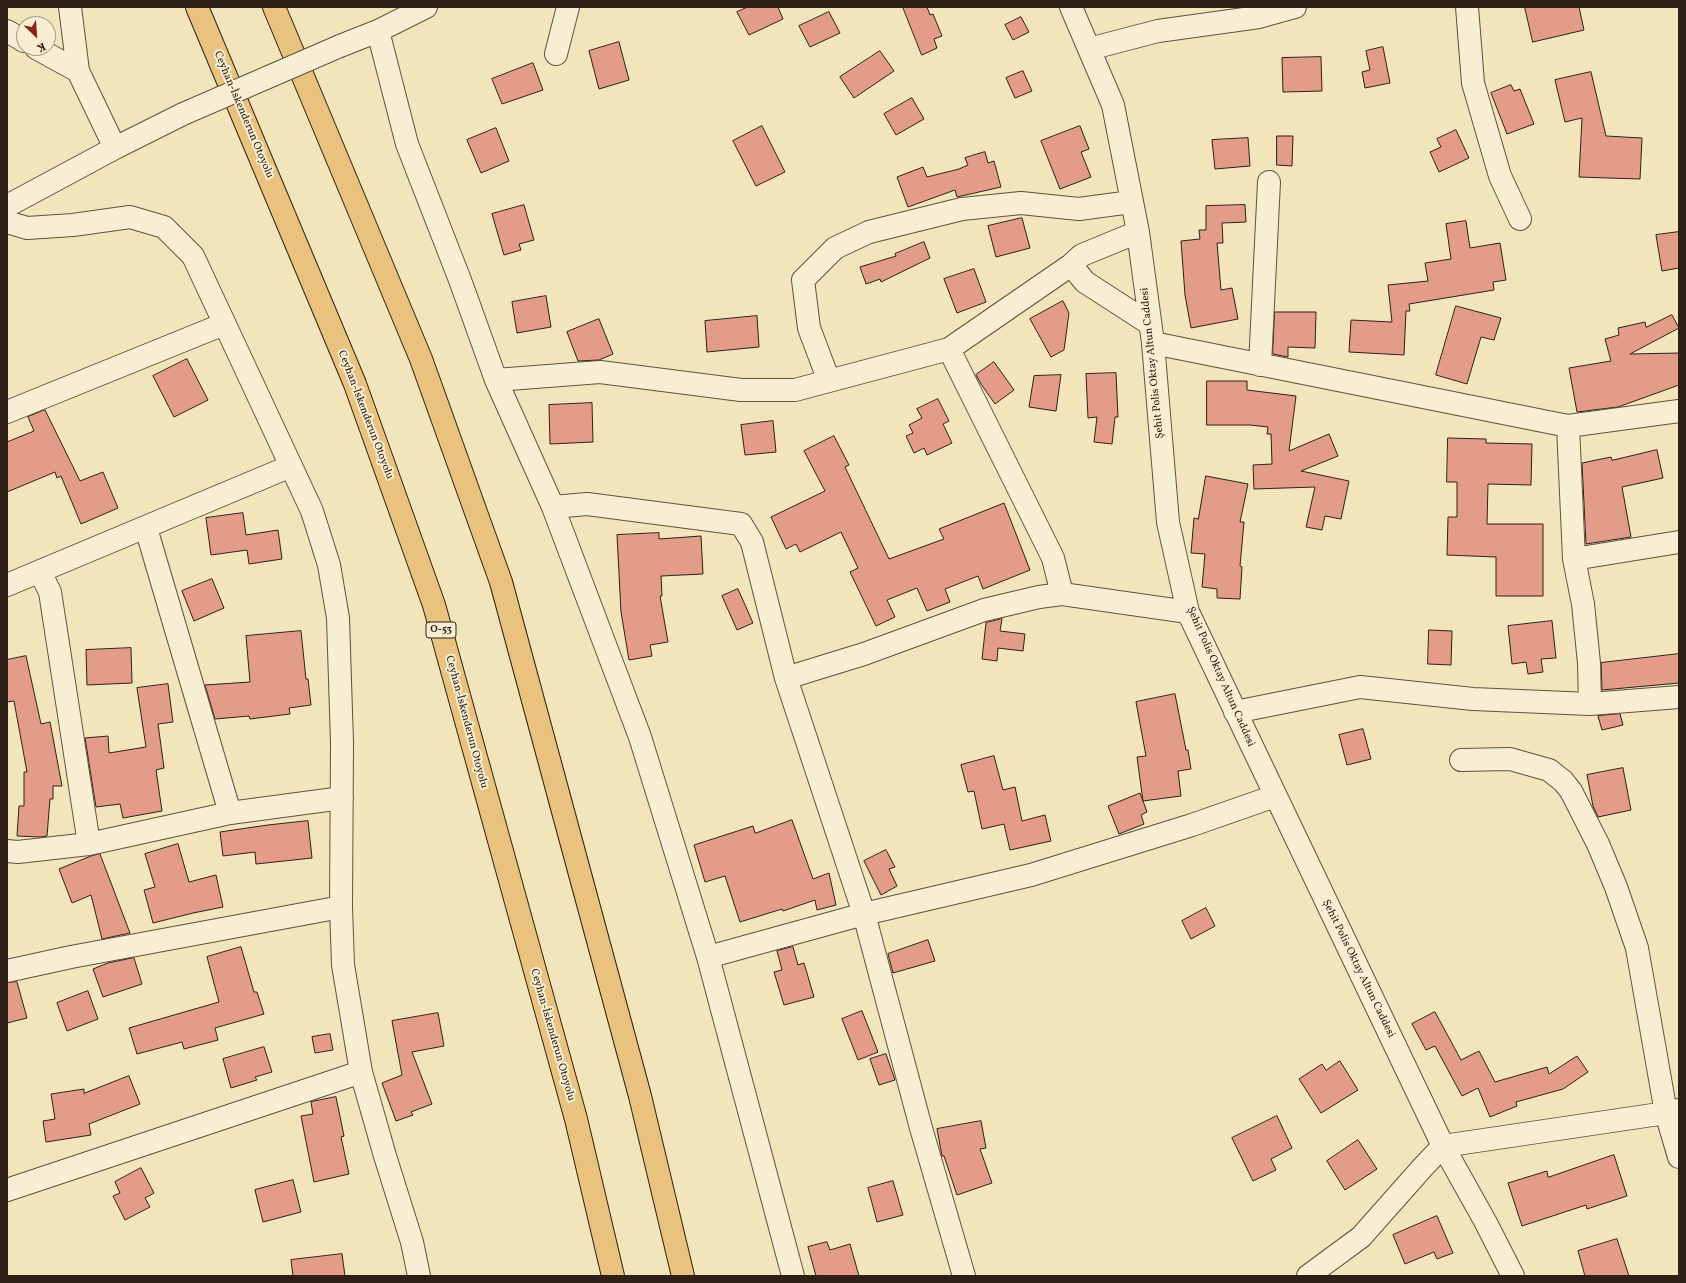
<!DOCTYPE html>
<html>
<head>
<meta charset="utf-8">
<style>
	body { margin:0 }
	#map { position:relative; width:1686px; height:1283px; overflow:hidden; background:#f2e5bb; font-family:Vollkorn,serif }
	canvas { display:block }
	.frame { position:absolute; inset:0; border:8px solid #2e2016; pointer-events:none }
	.north { position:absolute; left:16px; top:16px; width:40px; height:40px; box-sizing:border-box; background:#f7eed3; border:1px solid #a79c87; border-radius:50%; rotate:155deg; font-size:11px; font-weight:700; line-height:16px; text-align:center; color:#2e2016 }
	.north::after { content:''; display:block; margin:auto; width:14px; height:18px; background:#8f2418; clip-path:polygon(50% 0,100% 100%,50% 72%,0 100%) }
</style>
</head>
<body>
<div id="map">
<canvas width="1686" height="1283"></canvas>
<div class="frame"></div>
<div class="north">K</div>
</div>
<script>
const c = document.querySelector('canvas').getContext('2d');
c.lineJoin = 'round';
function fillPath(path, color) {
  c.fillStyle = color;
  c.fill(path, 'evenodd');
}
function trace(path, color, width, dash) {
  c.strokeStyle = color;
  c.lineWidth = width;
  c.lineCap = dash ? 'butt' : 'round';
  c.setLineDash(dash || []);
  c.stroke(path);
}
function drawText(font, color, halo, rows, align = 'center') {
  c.font = font + ' Vollkorn,serif';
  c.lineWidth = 4;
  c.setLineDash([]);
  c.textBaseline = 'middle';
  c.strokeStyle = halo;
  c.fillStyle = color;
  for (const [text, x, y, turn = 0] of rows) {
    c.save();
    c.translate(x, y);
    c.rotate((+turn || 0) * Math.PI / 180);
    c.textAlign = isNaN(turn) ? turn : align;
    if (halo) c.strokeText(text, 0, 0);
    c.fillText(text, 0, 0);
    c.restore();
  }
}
const building = new Path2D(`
	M 748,7 L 778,7 L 783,19 L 749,35 L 737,12 Z
	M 903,7 L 927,7 L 930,15 L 933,14 L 942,36 L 934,39 L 937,48 L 922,55 Z
	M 1525,7 L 1579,7 L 1584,30 L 1533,42 Z
	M 829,12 L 840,33 L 810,47 L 799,26 Z
	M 1021,17 L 1029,32 L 1013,40 L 1005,25 Z
	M 619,42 L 629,80 L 599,89 L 589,51 Z
	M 1383,47 L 1390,83 L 1365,88 L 1362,72 L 1370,70 L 1366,51 Z
	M 880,51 L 894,71 L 854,98 L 840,77 Z
	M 1321,57 L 1322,91 L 1283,92 L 1282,58 Z
	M 533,63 L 543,90 L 502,104 L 492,79 Z
	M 1023,71 L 1032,91 L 1015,98 L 1006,78 Z
	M 1591,72 L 1606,136 L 1642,138 L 1640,179 L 1579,177 L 1582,118 L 1565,122 L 1555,80 Z
	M 1511,85 L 1514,91 L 1520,89 L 1534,124 L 1507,134 L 1491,93 Z
	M 912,98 L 924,119 L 896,135 L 884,114 Z
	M 762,126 L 785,172 L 756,186 L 733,141 Z
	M 1080,126 L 1089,149 L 1081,152 L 1091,177 L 1060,189 L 1041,141 Z
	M 496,128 L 509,161 L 481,173 L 467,140 Z
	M 1456,130 L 1469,158 L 1439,172 L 1430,152 L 1441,147 L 1437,139 Z
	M 1277,136 L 1293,136 L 1292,166 L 1277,165 Z
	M 1248,138 L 1250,166 L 1215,169 L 1212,140 Z
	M 985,152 L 988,163 L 994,161 L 1001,187 L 957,197 L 955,190 L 908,207 L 897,177 L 923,167 L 927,177 L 959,169 L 968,165 L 965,158 Z
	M 524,205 L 534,240 L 519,244 L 521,250 L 504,255 L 492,214 Z
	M 1245,205 L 1246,222 L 1222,223 L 1223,243 L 1217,243 L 1221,290 L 1232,288 L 1238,319 L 1191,328 L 1185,295 L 1181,241 L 1200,239 L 1199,230 L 1206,230 L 1206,206 Z
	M 1022,218 L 1030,248 L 996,257 L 988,226 Z
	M 1466,221 L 1470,248 L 1500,243 L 1506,280 L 1493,282 L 1494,290 L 1409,304 L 1410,311 L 1406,311 L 1404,355 L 1349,352 L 1351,320 L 1392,322 L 1388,285 L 1428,281 L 1425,263 L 1451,259 L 1446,224 Z
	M 1679,232 L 1679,268 L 1662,271 L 1656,235 Z
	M 924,242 L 930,258 L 881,282 L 880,279 L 866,284 L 860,267 L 896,256 L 895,254 Z
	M 974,269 L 986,302 L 957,313 L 944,279 Z
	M 546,296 L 551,327 L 517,333 L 512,302 Z
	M 1063,301 L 1069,313 L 1064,350 L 1051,357 L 1030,319 Z
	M 1456,306 L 1501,318 L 1494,340 L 1481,337 L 1467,384 L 1436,375 Z
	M 1275,312 L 1316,312 L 1315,348 L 1288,347 L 1288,357 L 1273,354 Z
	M 1672,315 L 1679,328 L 1630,354 L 1679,353 L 1679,385 L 1618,407 L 1577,412 L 1569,368 L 1611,361 L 1605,339 L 1619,335 L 1618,328 L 1645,322 L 1646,327 Z
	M 757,316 L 759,347 L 707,352 L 705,321 Z
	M 599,319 L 613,354 L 599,360 L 578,361 L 567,332 Z
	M 187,359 L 208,400 L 174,417 L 153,376 Z
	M 994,362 L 1014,390 L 995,404 L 981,384 L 976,375 Z
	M 1116,373 L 1118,417 L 1115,417 L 1112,444 L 1094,442 L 1097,417 L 1088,418 L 1086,374 Z
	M 1061,375 L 1056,411 L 1029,407 L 1034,376 Z
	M 1207,381 L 1247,381 L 1247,390 L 1296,396 L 1289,451 L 1329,434 L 1338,456 L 1301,471 L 1349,481 L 1341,519 L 1325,516 L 1322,530 L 1306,527 L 1315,487 L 1254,489 L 1253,465 L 1272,464 L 1271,434 L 1267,434 L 1268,427 L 1250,425 L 1207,425 Z
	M 938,399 L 949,421 L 943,424 L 952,443 L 927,455 L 924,448 L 914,453 L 906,436 L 913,433 L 909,425 L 922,418 L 917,409 Z
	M 592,403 L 593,442 L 550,444 L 549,405 Z
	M 45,410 L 80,481 L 103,472 L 118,508 L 81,524 L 61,476 L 57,478 L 55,472 L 7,492 L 7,442 L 34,431 L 28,417 Z
	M 773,421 L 776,452 L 745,455 L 741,425 Z
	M 834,436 L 849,465 L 845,467 L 889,559 L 944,539 L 939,529 L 1004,503 L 1030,570 L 983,589 L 978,576 L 945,589 L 950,602 L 927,611 L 917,588 L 887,600 L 895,617 L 876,626 L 850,572 L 858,568 L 841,532 L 800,552 L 796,544 L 786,549 L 771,517 L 825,491 L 804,451 Z
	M 1448,438 L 1486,439 L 1486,443 L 1532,444 L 1531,485 L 1488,484 L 1487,524 L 1543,524 L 1543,596 L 1496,596 L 1496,557 L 1447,555 L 1448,517 L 1457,517 L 1457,482 L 1447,482 Z
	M 1657,450 L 1663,478 L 1622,487 L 1631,537 L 1586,544 L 1582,463 L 1611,457 L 1612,460 Z
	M 1206,476 L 1248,484 L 1240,522 L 1244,522 L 1240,566 L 1242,567 L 1240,599 L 1217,598 L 1217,589 L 1202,587 L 1205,554 L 1191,553 L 1194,518 L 1198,519 Z
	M 243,513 L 246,535 L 278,530 L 282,559 L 249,564 L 247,550 L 211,555 L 206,518 Z
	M 659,533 L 659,539 L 701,536 L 703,574 L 661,576 L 662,596 L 660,596 L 668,642 L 650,645 L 652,656 L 629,660 L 621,612 L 617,535 Z
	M 212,579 L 224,608 L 194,621 L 182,591 Z
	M 738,589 L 753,623 L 737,630 L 722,596 Z
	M 1002,619 L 1000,631 L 1025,634 L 1023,651 L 998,648 L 997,661 L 982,659 L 986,623 Z
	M 1552,621 L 1556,658 L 1541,659 L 1543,672 L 1528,674 L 1526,662 L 1512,664 L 1508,626 Z
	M 1429,630 L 1452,631 L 1451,665 L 1428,664 Z
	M 301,631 L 306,679 L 308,679 L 311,705 L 289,708 L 290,714 L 250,719 L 249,716 L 215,719 L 205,685 L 250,682 L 246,636 Z
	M 131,648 L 132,683 L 87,685 L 86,650 Z
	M 1679,654 L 1679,683 L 1602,690 L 1601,663 Z
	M 26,656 L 41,724 L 50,722 L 62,786 L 53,786 L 53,799 L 50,799 L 47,836 L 40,837 L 17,836 L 19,806 L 24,806 L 24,772 L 27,772 L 14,701 L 7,702 L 7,660 Z
	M 168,684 L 173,722 L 158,724 L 164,768 L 156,770 L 162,811 L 123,818 L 120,804 L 96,807 L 85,738 L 108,736 L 109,753 L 146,747 L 137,688 Z
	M 1175,694 L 1186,750 L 1188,750 L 1191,769 L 1178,771 L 1181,796 L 1143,801 L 1147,812 L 1141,815 L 1144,824 L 1119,834 L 1108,806 L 1140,793 L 1143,801 L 1137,757 L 1146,756 L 1136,702 Z
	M 1620,714 L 1623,725 L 1602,730 L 1598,716 Z
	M 1363,729 L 1371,759 L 1347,765 L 1339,735 Z
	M 994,756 L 1003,790 L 1015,787 L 1022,821 L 1045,815 L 1051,841 L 1010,850 L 1004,824 L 982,829 L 974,791 L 968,792 L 961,765 Z
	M 1623,768 L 1631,810 L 1598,817 L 1593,806 L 1587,775 Z
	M 792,820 L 813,879 L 829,873 L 836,905 L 817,910 L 815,900 L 783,911 L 782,909 L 740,922 L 725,876 L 705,882 L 694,845 L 753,826 L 755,833 Z
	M 308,821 L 312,858 L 256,864 L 255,852 L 223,856 L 220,832 L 268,825 Z
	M 178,844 L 189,882 L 216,875 L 223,907 L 193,913 L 153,923 L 144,890 L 155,887 L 145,854 Z
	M 886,850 L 895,867 L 889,869 L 897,886 L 881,895 L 864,861 Z
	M 100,854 L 130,933 L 102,939 L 91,895 L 72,903 L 59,869 L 91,856 Z
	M 1206,908 L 1215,926 L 1191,939 L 1182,921 Z
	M 928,940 L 935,961 L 893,973 L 888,954 Z
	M 241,947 L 254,992 L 257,992 L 264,1014 L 215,1028 L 218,1040 L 184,1049 L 182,1042 L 137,1054 L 129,1028 L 219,1002 L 207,957 Z
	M 793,947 L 798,965 L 804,963 L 814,997 L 784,1005 L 774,972 L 782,970 L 777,951 Z
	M 134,958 L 142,984 L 103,997 L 93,969 L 108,963 Z
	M 17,982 L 27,1018 L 7,1023 L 7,983 Z
	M 88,991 L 98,1019 L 67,1031 L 57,1003 Z
	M 862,1011 L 878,1052 L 858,1060 L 842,1019 Z
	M 1435,1012 L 1461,1060 L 1479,1051 L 1495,1082 L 1547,1067 L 1549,1074 L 1577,1056 L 1588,1072 L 1563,1089 L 1516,1102 L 1517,1106 L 1490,1117 L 1478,1088 L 1462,1096 L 1435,1046 L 1426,1050 L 1412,1024 Z
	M 438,1013 L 444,1046 L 412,1052 L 432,1104 L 411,1112 L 413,1115 L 396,1121 L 382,1083 L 402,1075 L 392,1021 Z
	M 330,1034 L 333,1050 L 315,1053 L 312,1037 Z
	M 264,1047 L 272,1072 L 255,1077 L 257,1080 L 231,1088 L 223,1059 Z
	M 886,1054 L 895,1080 L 879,1085 L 870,1059 Z
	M 1340,1061 L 1358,1090 L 1321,1113 L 1299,1079 L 1322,1064 L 1326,1070 Z
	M 129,1076 L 140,1104 L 89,1124 L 91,1135 L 46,1142 L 43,1121 L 55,1119 L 51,1094 L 84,1089 L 84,1093 Z
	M 336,1097 L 344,1136 L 341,1137 L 349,1174 L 314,1182 L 301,1116 L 313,1114 L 311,1102 Z
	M 1277,1116 L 1292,1148 L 1271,1159 L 1276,1170 L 1253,1181 L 1232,1138 Z
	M 981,1121 L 986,1148 L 980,1149 L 992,1183 L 957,1195 L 944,1156 L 942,1156 L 937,1129 Z
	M 1358,1140 L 1377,1169 L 1345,1190 L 1327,1161 Z
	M 1614,1155 L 1627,1196 L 1587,1209 L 1586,1205 L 1522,1226 L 1508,1183 L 1547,1171 L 1548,1177 Z
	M 141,1168 L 154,1193 L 145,1198 L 150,1207 L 125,1220 L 113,1196 L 120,1193 L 115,1182 Z
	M 293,1180 L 301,1212 L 263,1222 L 255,1190 Z
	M 893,1181 L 903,1215 L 877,1222 L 868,1188 Z
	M 1437,1216 L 1453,1253 L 1437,1259 L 1434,1252 L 1405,1264 L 1393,1235 Z
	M 1617,1239 L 1629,1276 L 1585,1276 L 1578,1251 Z
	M 827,1242 L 830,1250 L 850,1244 L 859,1276 L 816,1276 L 808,1247 Z
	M 342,1254 L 345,1276 L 293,1276 L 291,1260 Z`);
fillPath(building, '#e29c88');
trace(building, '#2e2016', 1);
const minor = new Path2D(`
	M 70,7 L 78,71 L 115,148
	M 1071,7 L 1113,105 L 1138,232 L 1153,343 L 1168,522 L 1188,612 L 1443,1146 L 1485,1221 L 1513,1276
	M 1467,7 L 1473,83 L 1500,176 L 1520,219
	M 7,31 L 24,41
	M 378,31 L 407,144 L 460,280 L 496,380 L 553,507 L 640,737 L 708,957 L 793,1276
	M 340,46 L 378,31 L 426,7
	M 36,48 L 78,71
	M 1089,49 L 1158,31 L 1259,17 L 1295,7
	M 556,54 L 568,7
	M 7,206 L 115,148 L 183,114
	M 7,222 L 27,228 L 73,225 L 130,217 L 164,227 L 193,256 L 312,511 L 329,565 L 338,618 L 342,743 L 341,907 L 343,965 L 361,1072 L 385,1156 L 412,1242 L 419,1276
	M 1071,265 L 1085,282 L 1150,324
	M 1153,343 L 1568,426 L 1679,411
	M 949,349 L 1053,558 L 1062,594
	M 1260,365 L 1269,182
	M 496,380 L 600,372 L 741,390 L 795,390 L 949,349 L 1071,265 L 1082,255 L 1138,232
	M 829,381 L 809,328 L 803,280 L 835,248 L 869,232 L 962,209 L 1021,203 L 1079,209 L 1131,202
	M 7,412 L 224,324
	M 1568,426 L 1574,559 L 1583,604 L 1589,663 L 1590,704 L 1679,697
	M 553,507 L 587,504 L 741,524 L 752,542 L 786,678 L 864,914 L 921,1128 L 964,1276
	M 146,528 L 230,813
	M 1574,559 L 1679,542
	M 40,572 L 50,592 L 89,844
	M 7,585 L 291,466
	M 786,678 L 864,654 L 984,610 L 1039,597 L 1062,594 L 1188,612
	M 1235,712 L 1360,687 L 1473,699 L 1590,704
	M 1461,760 L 1510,759 L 1549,770 L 1563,781 L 1571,791 L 1598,844 L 1616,887 L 1637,948 L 1666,1113 L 1679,1157
	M 7,851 L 18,852 L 89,844 L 230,813 L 342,798
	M 708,957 L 864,914 L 1031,875 L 1192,825 L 1275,796
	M 7,971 L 71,957 L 341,907
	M 7,1190 L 361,1072
	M 1308,1276 L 1361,1237 L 1423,1167 L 1443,1146 L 1666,1113 L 1679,1110`);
const highway = new Path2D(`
	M 197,7 L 355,384 L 434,605 L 576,1119 L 613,1276
	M 274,7 L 421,359 L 501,582 L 640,1096 L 683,1276`);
trace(minor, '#5f513f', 24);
trace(highway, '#2e2016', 24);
trace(minor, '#f7eed3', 22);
trace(highway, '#e9c27e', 22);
const minorBridge = new Path2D(`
	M 183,114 L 340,46`);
trace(minorBridge, '#5f513f', 24, []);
trace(minorBridge, '#f7eed3', 22);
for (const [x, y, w] of [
	[441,630,30]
]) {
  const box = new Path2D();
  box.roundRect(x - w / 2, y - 8, w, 16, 3);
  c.fillStyle = '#f7eed3';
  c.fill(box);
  trace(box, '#2e2016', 1);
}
drawText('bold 10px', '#2e2016', null, [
	["O-53",441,630]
]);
drawText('11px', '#2e2016', '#f7eed3', [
	["Ceyhan-İskenderun Otoyolu",243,115,67],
	["Şehit Polis Oktay Altun Caddesi",1153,363,-96],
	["Ceyhan-İskenderun Otoyolu",365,415,69],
	["Şehit Polis Oktay Altun Caddesi",1220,677,66],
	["Ceyhan-İskenderun Otoyolu",466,722,75],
	["Şehit Polis Oktay Altun Caddesi",1358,969,64],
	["Ceyhan-İskenderun Otoyolu",552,1035,74]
]);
</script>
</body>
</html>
